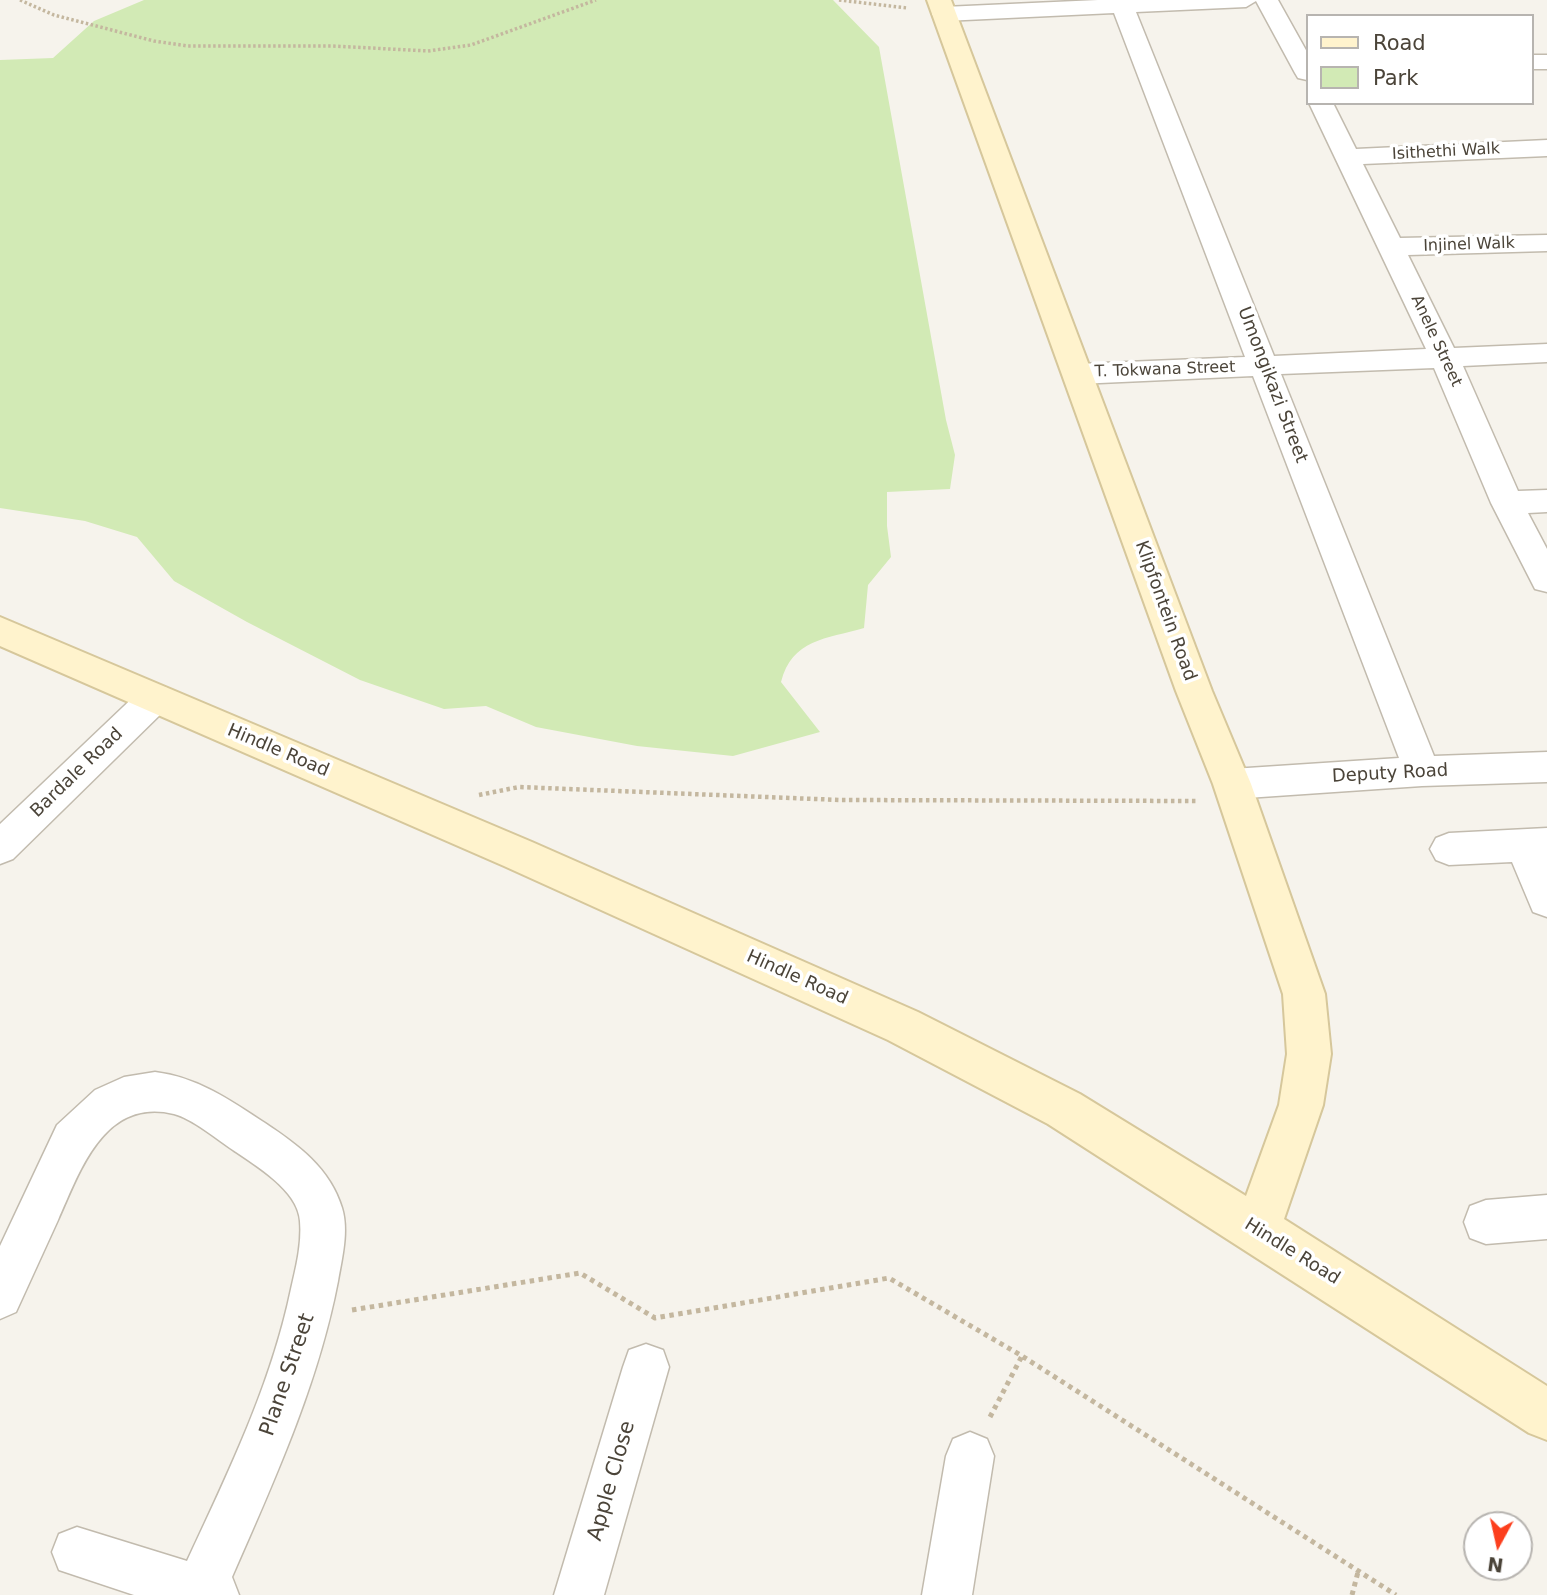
<!DOCTYPE html>
<html>
<head>
<meta charset="utf-8">
<style>
	body { margin:0 }
	#map { position:relative; width:1547px; height:1595px; overflow:hidden; background:#f6f3ec; font-family:"DejaVu Sans",sans-serif }
	canvas { display:block }
	.legend { position:absolute; left:1306px; top:14px; width:228px; height:91px; box-sizing:border-box; background:#fff; border:2px solid #b7b4b0; margin:0; padding:9px 12px; list-style:none; font-size:21px; color:#4b4439 }
	.legend li { display:flex; align-items:center; gap:14px; height:35px }
	.legend b { width:35px; border:2px solid #b7b4b0 }
	.north { position:absolute; left:1463px; top:1511px; width:70px; height:70px; box-sizing:border-box; background:#fff; border:2px solid #b7b4b0; border-radius:50%; rotate:188deg; font-size:19px; font-weight:700; line-height:28px; text-align:center; color:#4b4439 }
	.north::after { content:''; display:block; margin:auto; width:24px; height:32px; background:#fc3f1d; clip-path:polygon(50% 0,100% 100%,50% 72%,0 100%) }
</style>
</head>
<body>
<div id="map">
<canvas width="1547" height="1595"></canvas>
<ul class="legend">
<li><b style="height:9px;background:#fff3cd"></b>Road</li>
<li><b style="height:19px;background:#d2eab5"></b>Park</li>
</ul>
<div class="north">N</div>
</div>
<script>
const c = document.querySelector('canvas').getContext('2d');
c.lineJoin = 'round';
function fillPath(path, color) {
  c.fillStyle = color;
  c.fill(path, 'evenodd');
}
function trace(path, color, width, dash) {
  c.strokeStyle = color;
  c.lineWidth = width;
  c.lineCap = dash ? 'butt' : 'round';
  c.setLineDash(dash || []);
  c.stroke(path);
}
function drawText(font, color, halo, rows, align = 'center') {
  c.font = font + ' "DejaVu Sans",sans-serif';
  c.lineWidth = 7;
  c.setLineDash([]);
  c.textBaseline = 'middle';
  c.strokeStyle = halo;
  c.fillStyle = color;
  for (const [text, x, y, turn = 0] of rows) {
    c.save();
    c.translate(x, y);
    c.rotate((+turn || 0) * Math.PI / 180);
    c.textAlign = isNaN(turn) ? turn : align;
    if (halo) c.strokeText(text, 0, 0);
    c.fillText(text, 0, 0);
    c.restore();
  }
}
fillPath(new Path2D(`
	M 144,0 L 833,0 L 879,47 L 946,420 L 955,455 L 950,489 L 887,492 L 887,526 L 891,557 L 868,585 L 864,628 C 826,639 792,639 781,682 L 820,732 L 733,756 L 637,746 L 536,727 L 486,706 L 444,709 L 360,680 L 247,622 L 174,581 L 137,537 L 85,521 L 0,508 L 0,60 L 53,58 L 94,21 Z`), '#d2eab5');
const street = new Path2D(`
	M 1098,0 L 1278,0 L 1307,52 L 1307,80 L 1298,78 L 1295,73 L 1256,1 L 1246,7 L 1136,12 L 1274,356 L 1426,349 L 1309,103 L 1333,103 L 1356,149 L 1547,140 L 1547,156 L 1363,164 L 1400,238 L 1547,235 L 1547,251 L 1408,255 L 1454,348 L 1547,344 L 1547,362 L 1463,366 L 1518,491 L 1547,490 L 1547,512 L 1528,513 L 1547,549 L 1547,592 L 1535,589 L 1491,503 L 1434,368 L 1281,374 L 1434,756 L 1547,752 L 1547,782 L 1422,786 L 1232,799 L 1219,795 L 1214,784 L 1219,773 L 1232,769 L 1399,758 L 1253,376 L 1078,384 L 1068,381 L 1063,374 L 1068,367 L 1078,364 L 1245,357 L 1114,13 L 944,21 L 936,19 L 932,14 L 936,9 L 944,7 Z
	M 1531,55 L 1547,55 L 1547,69 L 1531,69 Z
	M 155,684 L 167,688 L 173,698 L 167,708 L 13,859 L 0,864 L 0,824 L 143,688 Z
	M 1547,828 L 1547,917 L 1533,912 L 1512,862 L 1449,865 L 1436,860 L 1430,849 L 1436,838 L 1449,833 Z
	M 155,1072 C 197,1077 230,1100 265,1123 C 298,1145 330,1168 342,1208 C 349,1231 342,1258 338,1281 C 318,1385 274,1481 232,1577 L 239,1595 L 134,1595 L 59,1570 L 52,1552 L 59,1534 L 77,1527 L 187,1561 C 228,1473 271,1385 291,1289 C 296,1267 302,1244 300,1221 C 298,1190 256,1166 233,1150 C 218,1140 191,1118 174,1114 C 104,1097 80,1171 58,1220 C 44,1251 30,1281 16,1312 L 0,1319 L 0,1246 L 57,1125 L 95,1090 L 124,1077 Z
	M 1547,1195 L 1547,1239 L 1486,1244 L 1470,1238 L 1464,1222 L 1470,1206 L 1486,1200 Z
	M 646,1344 L 663,1350 L 669,1367 L 604,1595 L 554,1595 L 623,1367 L 629,1350 Z
	M 970,1432 L 987,1439 L 994,1456 L 972,1595 L 922,1595 L 946,1456 L 953,1439 Z`);
const secondary = new Path2D(`
	M 927,0 L 951,0 L 1212,691 L 1251,784 L 1325,994 L 1331,1054 L 1323,1105 L 1284,1219 L 1547,1386 L 1547,1440 L 1529,1433 L 1048,1124 L 888,1040 L 504,866 L 0,646 L 0,617 L 532,842 L 918,1012 L 1080,1094 L 1246,1196 L 1279,1105 L 1287,1054 L 1283,994 L 1213,784 L 1176,691 Z`);
trace(street, '#c2bbae', 3);
trace(secondary, '#d6c79b', 4);
trace(new Path2D(`
	M 20,0 L 54,15 L 154,41 L 188,46 L 333,46 L 428,51 L 471,45 L 596,0
	M 839,0 L 907,8`), '#c4b79f', 3.5, [2.5, 2.5]);
trace(new Path2D(`
	M 479,795 L 519,787 L 840,800 L 1197,801`), '#c4b79f', 4.5, [3.5, 3.5]);
trace(new Path2D(`
	M 352,1310 L 580,1273 L 655,1318 L 889,1278 L 1022,1356 L 1396,1595
	M 990,1417 L 1022,1356
	M 1352,1595 L 1358,1572`), '#c4b79f', 5, [4.5, 4.5]);
fillPath(street, '#fff');
fillPath(secondary, '#fff3cd');
drawText('16px', '#4b4439', '#fff', [
	["Isithethi Walk",1446,152,-3],
	["Injinel Walk",1469,245,-2],
	["Anele Street",1436,341,65],
	["T. Tokwana Street",1165,370,-2]
]);
drawText('18px', '#4b4439', '#fff', [
	["Umongikazi Street",1272,385,69],
	["Klipfontein Road",1165,611,70],
	["Hindle Road",278,751,23],
	["Bardale Road",77,773,-44],
	["Deputy Road",1390,774,-3],
	["Hindle Road",797,978,24],
	["Hindle Road",1292,1252,32]
]);
drawText('21px', '#4b4439', '#fff', [
	["Plane Street",288,1375,-71],
	["Apple Close",612,1481,-74]
]);
</script>
</body>
</html>
